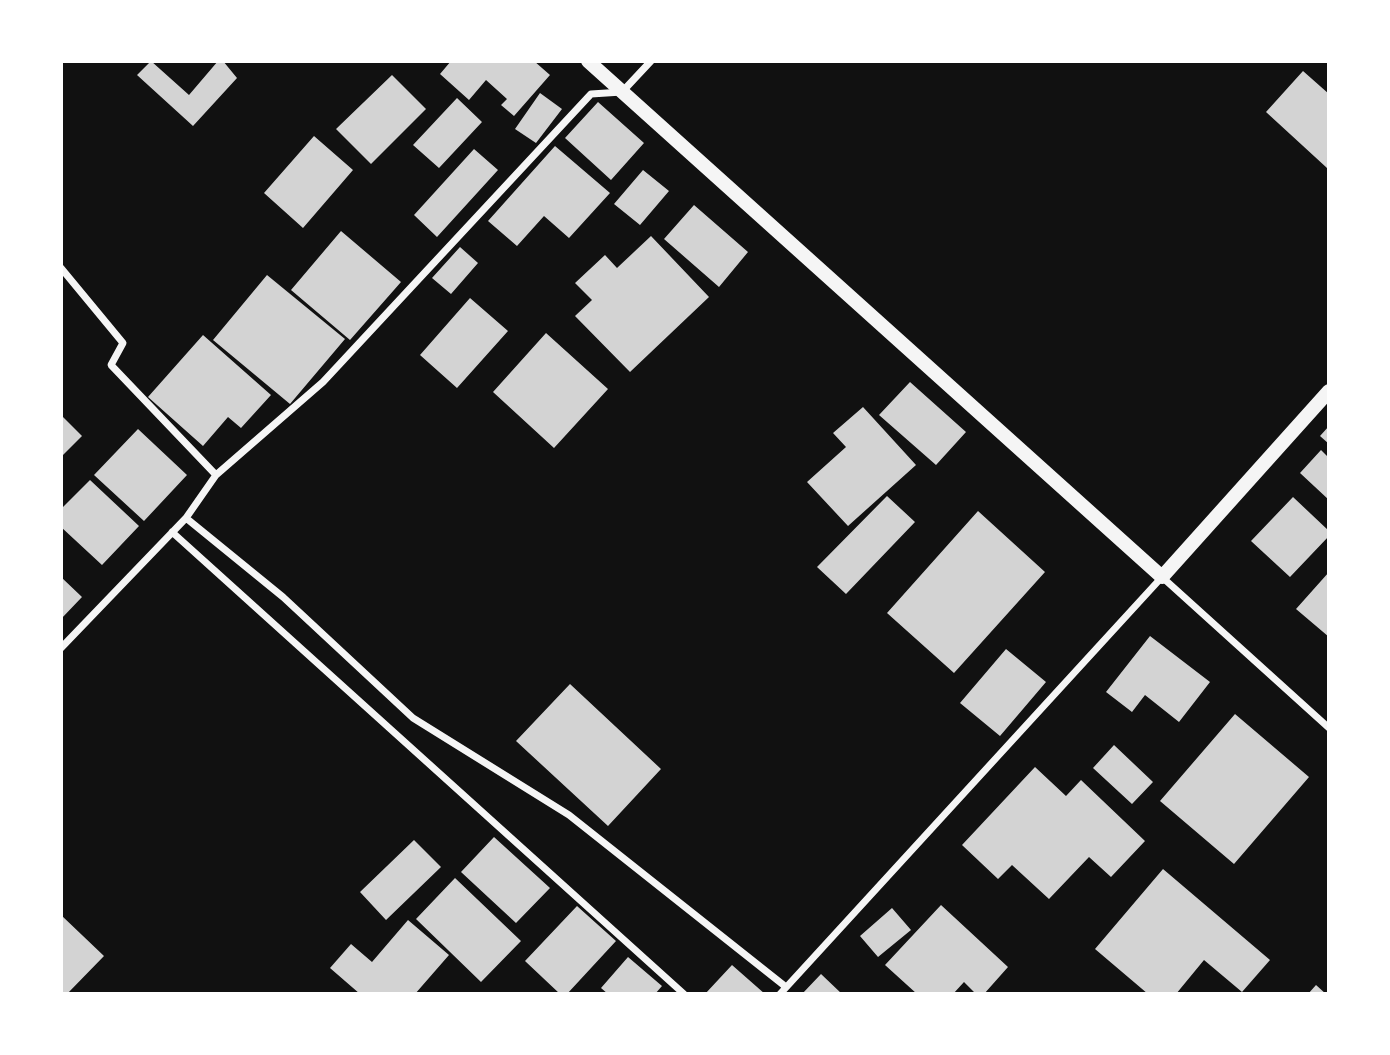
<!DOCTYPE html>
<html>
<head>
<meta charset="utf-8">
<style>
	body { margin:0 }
	#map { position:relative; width:1390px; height:1055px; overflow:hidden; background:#111; font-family:"PT Sans",sans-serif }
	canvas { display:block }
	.frame { position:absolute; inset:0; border:63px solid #fff; pointer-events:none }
</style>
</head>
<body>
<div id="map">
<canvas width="1390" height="1055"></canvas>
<div class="frame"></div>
</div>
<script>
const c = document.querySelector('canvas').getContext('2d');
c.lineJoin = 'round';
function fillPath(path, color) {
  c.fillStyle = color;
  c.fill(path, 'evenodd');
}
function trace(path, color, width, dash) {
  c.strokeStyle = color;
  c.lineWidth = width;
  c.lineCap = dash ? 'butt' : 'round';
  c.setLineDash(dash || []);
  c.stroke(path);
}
fillPath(new Path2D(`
	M 151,61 L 189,95 L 218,61 L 223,61 L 237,78 L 193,126 L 137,75 Z
	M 451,61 L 534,61 L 550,75 L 514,116 L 501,105 L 507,99 L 486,80 L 469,100 L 440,74 Z
	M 1303,71 L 1329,94 L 1327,168 L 1266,112 Z
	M 392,75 L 426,109 L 371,164 L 336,129 Z
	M 540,93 L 562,109 L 536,143 L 515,129 Z
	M 457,98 L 482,122 L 439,168 L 413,145 Z
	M 598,102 L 644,143 L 611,180 L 565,138 Z
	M 314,136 L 353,170 L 303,228 L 264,193 Z
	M 555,146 L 610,193 L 569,238 L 544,216 L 517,246 L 488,221 Z
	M 474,149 L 498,170 L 437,237 L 414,215 Z
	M 643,170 L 669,191 L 640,225 L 614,204 Z
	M 694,205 L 748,252 L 719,287 L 664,239 Z
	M 341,231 L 401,282 L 350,340 L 291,290 Z
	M 651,236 L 709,297 L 630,372 L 575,316 L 592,300 L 575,283 L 605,255 L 617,268 Z
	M 460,247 L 478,263 L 451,294 L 432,278 Z
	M 267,275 L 345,339 L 290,404 L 213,340 Z
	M 470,298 L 508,331 L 457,388 L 420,355 Z
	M 546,333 L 608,389 L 554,448 L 493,392 Z
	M 203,335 L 271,395 L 241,428 L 228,417 L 203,446 L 148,397 Z
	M 910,382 L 966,432 L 936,465 L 879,415 Z
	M 863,407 L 916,465 L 848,526 L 807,482 L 846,447 L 833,433 Z
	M 61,415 L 82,436 L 61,457 Z
	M 1329,426 L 1329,444 L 1320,436 Z
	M 138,429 L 187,475 L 144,521 L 94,475 Z
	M 1321,450 L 1329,458 L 1329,500 L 1300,473 Z
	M 90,480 L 139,526 L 102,565 L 61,527 L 61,509 Z
	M 887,496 L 915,522 L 846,594 L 817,567 Z
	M 1293,497 L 1329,531 L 1329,536 L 1290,577 L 1251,541 Z
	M 978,511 L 1045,572 L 954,673 L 887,613 Z
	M 1329,572 L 1329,637 L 1296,609 Z
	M 61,577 L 82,597 L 61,619 Z
	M 1150,636 L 1210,682 L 1179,722 L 1145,695 L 1132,712 L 1106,692 Z
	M 1006,649 L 1046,682 L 1000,736 L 960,703 Z
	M 570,684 L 661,769 L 608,826 L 516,741 Z
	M 1235,714 L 1309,777 L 1234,864 L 1160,801 Z
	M 1114,745 L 1153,782 L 1132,804 L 1093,768 Z
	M 1035,767 L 1066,796 L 1081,780 L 1145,841 L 1111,877 L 1089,857 L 1049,899 L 1012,865 L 998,879 L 962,845 Z
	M 494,837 L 550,888 L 516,923 L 461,872 Z
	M 414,840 L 441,867 L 386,920 L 360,892 Z
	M 1163,869 L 1270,960 L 1242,992 L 1204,960 L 1176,994 L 1148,994 L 1095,949 Z
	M 455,878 L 521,941 L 481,982 L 416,919 Z
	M 941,905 L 1008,967 L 984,994 L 976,994 L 964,982 L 953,994 L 917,994 L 885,965 Z
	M 577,906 L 616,941 L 567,994 L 560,994 L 525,961 Z
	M 892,908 L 911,930 L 878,957 L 860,936 Z
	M 61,915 L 104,956 L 67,994 L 61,994 Z
	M 408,920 L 449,955 L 415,994 L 360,994 L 330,968 L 351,944 L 372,962 Z
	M 628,957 L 662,986 L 655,994 L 608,994 L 601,988 Z
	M 732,965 L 765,994 L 705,994 Z
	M 821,974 L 842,994 L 802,994 Z
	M 1316,985 L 1326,994 L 1308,994 Z`), '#d3d3d3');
trace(new Path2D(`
	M 61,268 L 123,343 L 111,365 L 216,475
	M 186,518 L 216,475 L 323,382 L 591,94 L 622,92 L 651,61
	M 172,532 L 684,994
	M 61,648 L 186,518 L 283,597 L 413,718 L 569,815 L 786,987
	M 780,994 L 1162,577 L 1329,728`), '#f5f5f5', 7);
trace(new Path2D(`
	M 588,61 L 1162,577 L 1329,391`), '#f5f5f5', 14);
</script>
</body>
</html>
